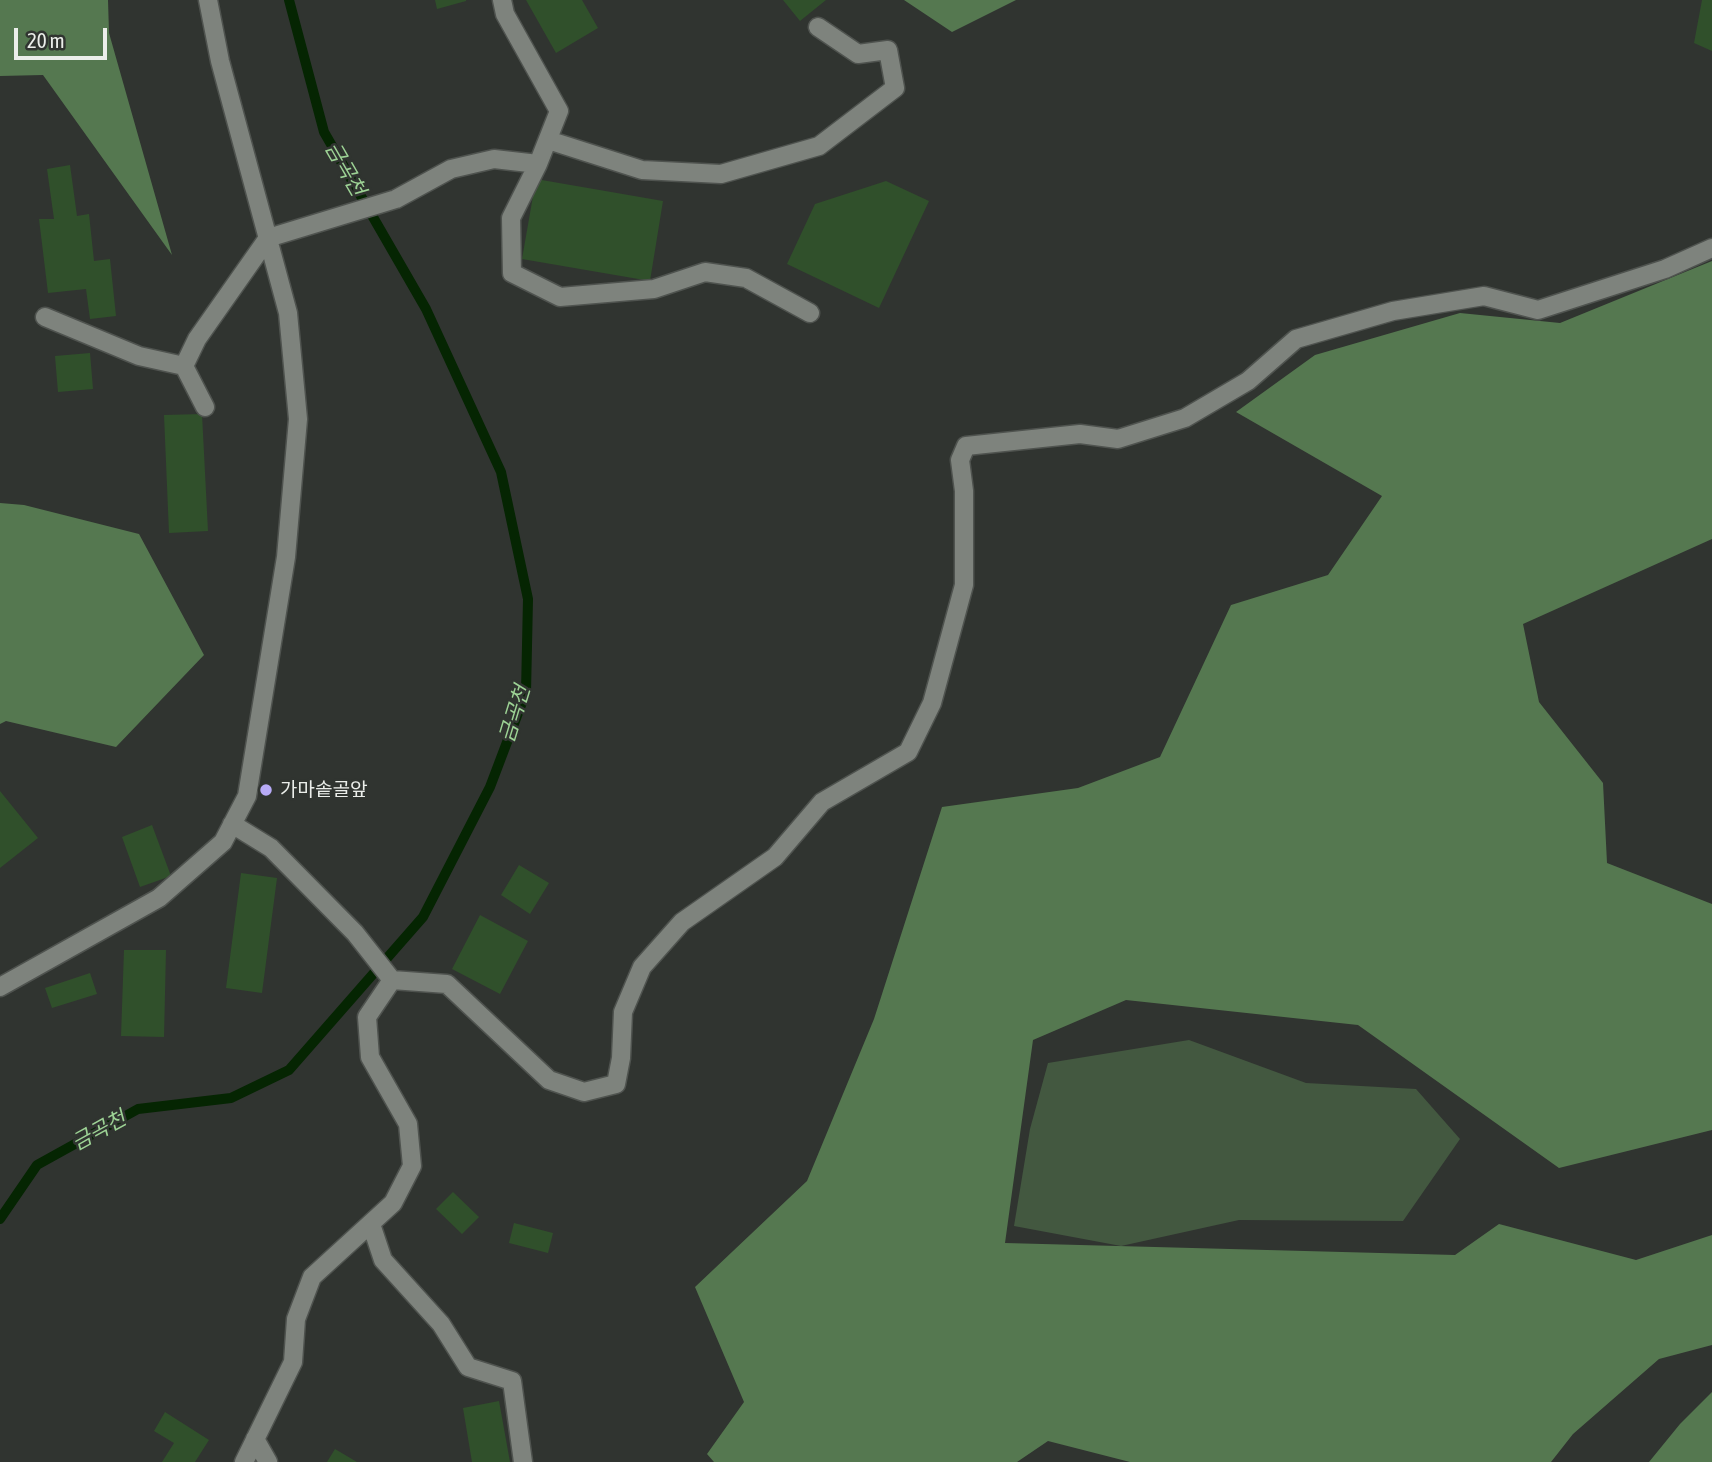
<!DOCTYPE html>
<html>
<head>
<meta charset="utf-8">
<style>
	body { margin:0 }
	#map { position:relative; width:1712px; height:1462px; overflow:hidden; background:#303430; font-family:"Asap Condensed",sans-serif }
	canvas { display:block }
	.scale { position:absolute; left:14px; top:28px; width:93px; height:32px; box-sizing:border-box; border:4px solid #ebeeea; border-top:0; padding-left:9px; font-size:21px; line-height:24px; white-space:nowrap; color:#ebeeea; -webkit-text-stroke:5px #303430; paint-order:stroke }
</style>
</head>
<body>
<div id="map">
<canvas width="1712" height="1462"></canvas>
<div class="scale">20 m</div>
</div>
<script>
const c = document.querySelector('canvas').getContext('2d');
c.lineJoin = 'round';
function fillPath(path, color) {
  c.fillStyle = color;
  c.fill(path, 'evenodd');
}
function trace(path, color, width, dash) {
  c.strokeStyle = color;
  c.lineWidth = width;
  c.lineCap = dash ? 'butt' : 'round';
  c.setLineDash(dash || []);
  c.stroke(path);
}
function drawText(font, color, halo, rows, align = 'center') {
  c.font = font + ' "Asap Condensed","Noto Sans KR",sans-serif';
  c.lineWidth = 5;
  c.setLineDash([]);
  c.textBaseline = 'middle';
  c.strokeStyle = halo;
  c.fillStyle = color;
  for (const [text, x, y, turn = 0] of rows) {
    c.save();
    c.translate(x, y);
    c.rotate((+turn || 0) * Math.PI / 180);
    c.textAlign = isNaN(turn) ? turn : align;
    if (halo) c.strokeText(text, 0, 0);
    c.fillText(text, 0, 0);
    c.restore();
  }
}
fillPath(new Path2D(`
	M 1189,1040 L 1306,1083 L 1416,1089 L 1460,1139 L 1403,1221 L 1239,1220 L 1121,1246 L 1014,1226 L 1030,1129 L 1048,1063 Z`), '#435840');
fillPath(new Path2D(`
	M 0,0 L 108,0 L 109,33 L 172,255 L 43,75 L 0,76 Z
	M 904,0 L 1016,0 L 952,32 Z
	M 1712,261 L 1712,539 L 1523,624 L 1539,702 L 1603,783 L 1607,863 L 1712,904 L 1712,1130 L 1559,1168 L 1358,1025 L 1126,1000 L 1033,1040 L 1005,1243 L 1455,1255 L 1499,1224 L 1636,1260 L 1712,1235 L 1712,1345 L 1659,1359 L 1573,1434 L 1551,1462 L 1130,1462 L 1048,1441 L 1017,1462 L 714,1462 L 707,1454 L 744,1402 L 695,1287 L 807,1181 L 874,1019 L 942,807 L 1078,788 L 1160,757 L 1231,605 L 1328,575 L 1382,496 L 1236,412 L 1315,355 L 1460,313 L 1560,323 Z
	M 0,503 L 24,505 L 139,534 L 204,655 L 116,747 L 6,721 L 0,724 Z
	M 1712,1392 L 1712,1462 L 1649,1462 L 1680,1424 Z`), '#557850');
trace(new Path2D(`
	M 0,1219 L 37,1165 L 138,1109 L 231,1098 L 289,1070 L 423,917 L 490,787 L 526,692 L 528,599 L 501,472 L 426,309 L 324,132 L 289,0`), '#052502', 10);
fillPath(new Path2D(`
	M 435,0 L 466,0 L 466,1 L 437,9 Z
	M 526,0 L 582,0 L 598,28 L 556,53 Z
	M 783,0 L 826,0 L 800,21 Z
	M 1702,0 L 1712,0 L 1712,51 L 1694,43 Z
	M 70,165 L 77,216 L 89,214 L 94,261 L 110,259 L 116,316 L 90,319 L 86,289 L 48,293 L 39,219 L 54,219 L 47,169 Z
	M 536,179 L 663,201 L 650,281 L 522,259 Z
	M 886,181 L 929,201 L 879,308 L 787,264 L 815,204 Z
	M 90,353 L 93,389 L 58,392 L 55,356 Z
	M 202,414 L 208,531 L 169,533 L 164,415 Z
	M 0,791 L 38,838 L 0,868 Z
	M 152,825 L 171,876 L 140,887 L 122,837 Z
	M 519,865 L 549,883 L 530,914 L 501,895 Z
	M 241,873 L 277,878 L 262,993 L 226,988 Z
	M 480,915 L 528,941 L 500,994 L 452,969 Z
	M 124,950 L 166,950 L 164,1037 L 121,1036 Z
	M 90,973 L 97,994 L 52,1008 L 45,988 Z
	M 453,1192 L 479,1217 L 462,1234 L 436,1209 Z
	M 514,1223 L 553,1233 L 548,1253 L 509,1243 Z
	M 499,1401 L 510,1462 L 472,1462 L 463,1408 Z
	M 165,1412 L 209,1440 L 195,1462 L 162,1462 L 174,1443 L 154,1431 Z
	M 335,1449 L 357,1462 L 327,1462 Z`), '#30502b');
const minor = new Path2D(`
	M 548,140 L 642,170 L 721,174 L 819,146 L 895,88 L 888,50 L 858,54 L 818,27
	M 538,164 L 511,218 L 512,273 L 560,297 L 654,289 L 705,272 L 746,278 L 810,313
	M 45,317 L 139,356 L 184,366
	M 205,407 L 184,366 L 197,339 L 268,238 L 396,199 L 451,169 L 494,159 L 538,164 L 559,111 L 505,14 L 502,0
	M 232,824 L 271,848 L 355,933 L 392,980 L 447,984 L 549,1080 L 584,1092 L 616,1084 L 621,1058 L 623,1012 L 642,967 L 682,922 L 775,857 L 822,802 L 908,752 L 932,703 L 964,585 L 964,491 L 960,460 L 966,446 L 1080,434 L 1118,439 L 1185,418 L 1248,381 L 1296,339 L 1393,311 L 1484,296 L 1538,310 L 1665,269 L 1712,248
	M 0,987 L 159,898 L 223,842 L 247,796 L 286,557 L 298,419 L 288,313 L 220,61 L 208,0
	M 371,1224 L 383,1260 L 441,1324 L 468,1367 L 512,1381 L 523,1462
	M 255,1439 L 268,1462
	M 244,1462 L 293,1362 L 296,1319 L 312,1277 L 393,1203 L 412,1166 L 408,1124 L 370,1057 L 367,1017 L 392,980`);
trace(minor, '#4f534f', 21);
trace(minor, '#7e837d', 18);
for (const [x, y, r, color] of [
	[266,790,7,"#b8abf7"]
]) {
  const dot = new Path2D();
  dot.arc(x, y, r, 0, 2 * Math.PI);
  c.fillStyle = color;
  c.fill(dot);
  trace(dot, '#303430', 2.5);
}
drawText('19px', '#ebeeea', '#303430', [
	["가마솥골앞",280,790]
], 'left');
drawText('italic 21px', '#9dd395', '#303430', [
	["금곡천",345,169,60],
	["금곡천",515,714,-73],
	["금곡천",99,1131,-29]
]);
</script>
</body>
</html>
